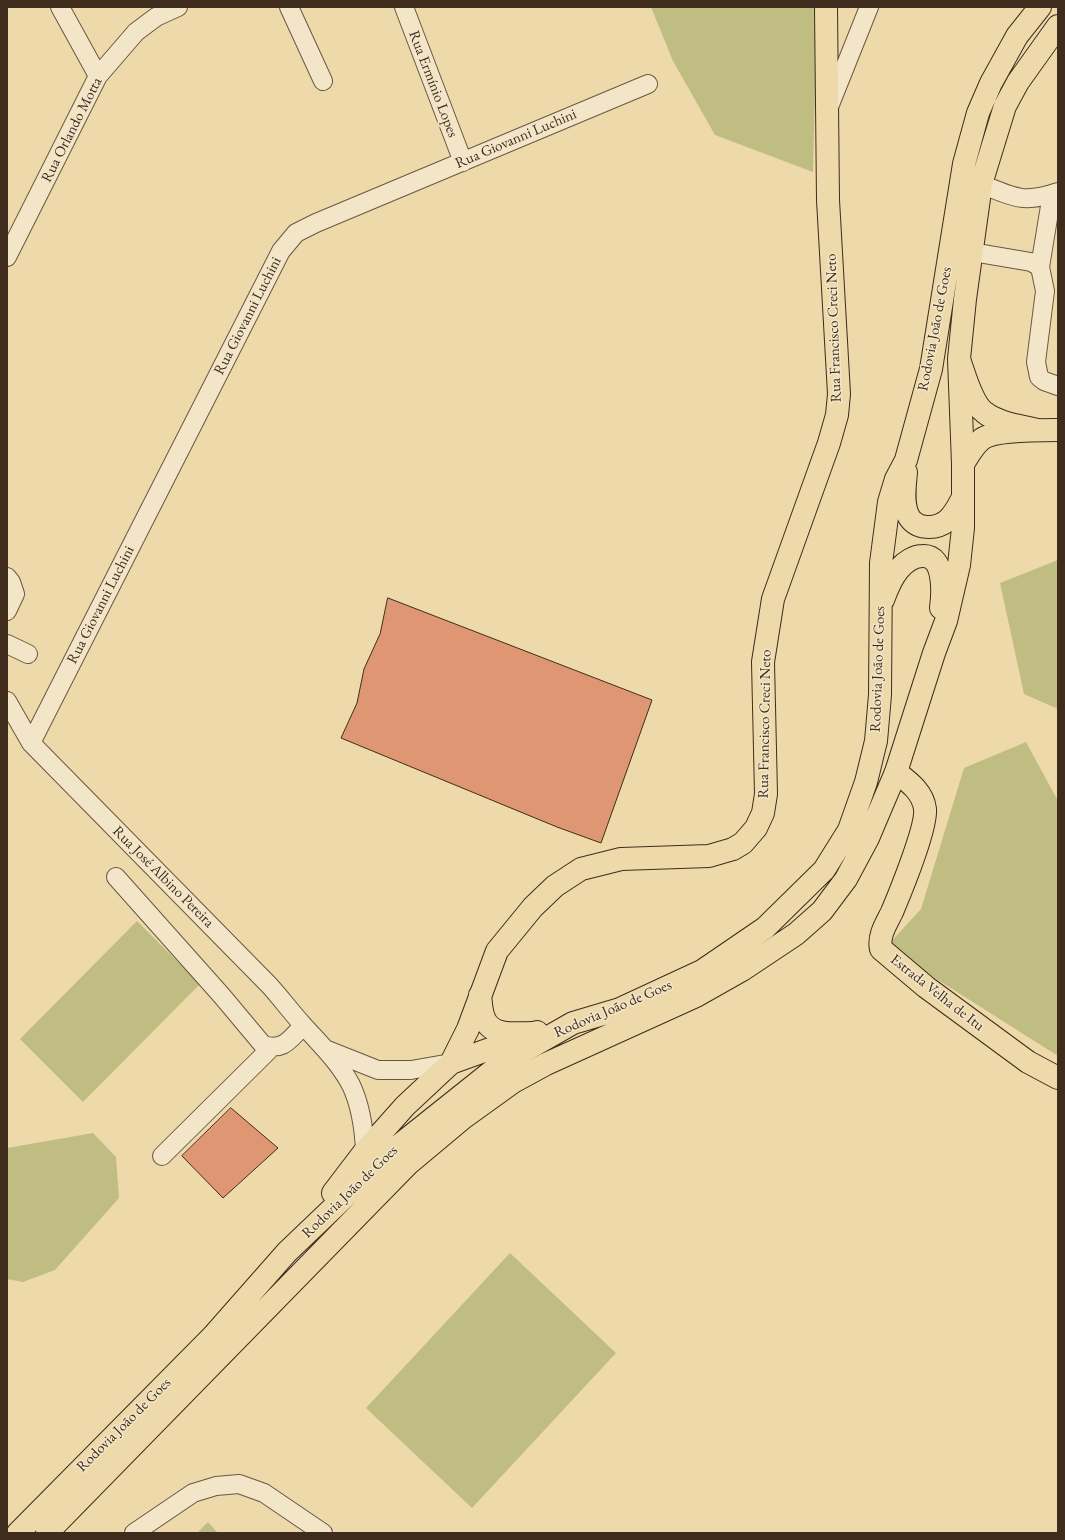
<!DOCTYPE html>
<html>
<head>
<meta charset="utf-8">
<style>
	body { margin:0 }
	#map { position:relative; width:1065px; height:1540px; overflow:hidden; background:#edd9aa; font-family:"EB Garamond",serif }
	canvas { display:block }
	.frame { position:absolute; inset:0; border:8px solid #3f2c1d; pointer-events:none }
</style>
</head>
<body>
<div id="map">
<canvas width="1065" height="1540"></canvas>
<div class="frame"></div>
</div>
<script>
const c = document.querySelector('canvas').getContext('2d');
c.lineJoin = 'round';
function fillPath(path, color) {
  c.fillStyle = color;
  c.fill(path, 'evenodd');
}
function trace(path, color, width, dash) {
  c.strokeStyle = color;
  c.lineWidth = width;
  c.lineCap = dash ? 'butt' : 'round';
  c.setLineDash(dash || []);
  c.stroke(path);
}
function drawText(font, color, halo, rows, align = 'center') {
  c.font = font + ' "EB Garamond",serif';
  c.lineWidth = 3;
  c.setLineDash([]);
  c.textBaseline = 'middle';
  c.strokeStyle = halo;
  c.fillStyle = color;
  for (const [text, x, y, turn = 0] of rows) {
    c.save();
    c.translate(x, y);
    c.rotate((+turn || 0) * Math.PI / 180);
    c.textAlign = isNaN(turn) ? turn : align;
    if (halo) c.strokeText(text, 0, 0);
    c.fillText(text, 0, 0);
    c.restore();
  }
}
fillPath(new Path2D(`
	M 651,7 L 817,7 L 813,172 L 715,135 L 673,61 Z
	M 1058,560 L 1058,709 L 1024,694 L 1000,583 Z
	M 1026,742 L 1058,801 L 1058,1056 L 886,947 L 921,909 L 964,768 Z
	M 137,921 L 200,984 L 83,1102 L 20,1039 Z
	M 93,1133 L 116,1157 L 119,1198 L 55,1270 L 23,1282 L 7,1279 L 7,1148 Z
	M 510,1253 L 616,1353 L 472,1508 L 366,1408 Z
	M 208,1522 L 218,1533 L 197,1533 Z`), '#c0bd83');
const building = new Path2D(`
	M 388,598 L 652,700 L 601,843 L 557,827 L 341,738 L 357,703 L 364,669 L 380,634 Z
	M 231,1108 L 278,1148 L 223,1198 L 182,1156 Z`);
fillPath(building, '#df9773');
trace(building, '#3f2c1d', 1);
const minor = new Path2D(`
	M 60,7 L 98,76
	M 289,7 L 323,81
	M 404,7 L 463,162
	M 829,107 L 869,7
	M 981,184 C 1013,197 1023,204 1058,192
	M 1052,194 L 1040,267 L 1045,291 L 1036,362 L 1039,377 L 1044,381 L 1058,386
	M 972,252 L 1031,262 L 1040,267
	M 7,257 L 98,76 L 136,32 L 156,17 L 178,7
	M 7,577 L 11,582 L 15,594 L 7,611
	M 7,644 L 28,654
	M 7,701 L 31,743 L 269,985 C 281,998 291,1012 303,1025 C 320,1044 339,1062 351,1085 C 361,1106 364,1128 365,1151
	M 31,743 L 281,251 L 296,233 L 316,223 L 648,84
	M 116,877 L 222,996 L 263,1045 C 284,1051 289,1040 303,1026
	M 325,1049 L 378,1070 L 411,1070 L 451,1063
	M 162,1156 L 272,1047
	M 134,1533 L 193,1493 L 216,1486 L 239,1484 L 264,1493 L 323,1533`);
const major = new Path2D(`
	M 960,362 C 965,376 972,403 984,412 C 997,423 1021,426 1037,430
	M 963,464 C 968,456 974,445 982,439 C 994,430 1041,430 1058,430
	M 896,772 C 909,782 923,792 925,809 C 927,827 900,893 892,912 C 886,924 878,936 881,949 L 926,987 L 1028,1062 L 1058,1078
	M 480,995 C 481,1002 481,1013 485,1020 C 493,1037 517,1033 533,1033
	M 451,1063 L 468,1029 L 497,951 L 533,907 L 555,886 L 581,869 L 621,859 L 709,856 L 733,849 L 743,843 L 756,828 L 763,813 L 766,794 L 763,662 L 773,599 L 829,443 L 837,415 L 839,394 L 828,200 L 826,7`);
const highway = new Path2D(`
	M 906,472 C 905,485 902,502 908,515 C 915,530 936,530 948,520 C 954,514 958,507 962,499
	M 883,600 C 887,589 891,578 899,569 C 905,562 914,556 923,556 C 945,555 943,593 941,608
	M 333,1193 L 365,1151 L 405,1106 L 451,1063 L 537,1032
	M 18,1533 L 213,1336 L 287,1252 L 397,1147 L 501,1064 L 573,1023 L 620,1009 L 702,971 L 765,928 L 824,870 L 849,830 L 866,782 L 876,741 L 880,695 L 881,563 L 889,502 L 896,479 L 906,460 L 931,369 L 964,164 L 978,113 L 991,83 L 1017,36 L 1040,7
	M 47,1533 L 408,1164 L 463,1118 L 513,1082 L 546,1064 L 696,996 L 742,970 L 796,934 L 822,911 L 846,879 L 868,838 L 896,772 L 934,653 L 946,621 L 959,565 L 963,528 L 963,464 L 959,359 L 965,299 L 981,184 L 1005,106 L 1018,82 L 1058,26`);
trace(minor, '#6a5740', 20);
trace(major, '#3f2c1d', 24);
trace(highway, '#3f2c1d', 24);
trace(minor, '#f3e6c8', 18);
trace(major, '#edd9aa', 22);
trace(highway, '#edd9aa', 22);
drawText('15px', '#3f2c1d', '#f3e6c8', [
	["Rua Ermínio Lopes",433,84,69],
	["Rua Orlando Motta",72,130,-63],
	["Rua Giovanni Luchini",516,139,-23],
	["Rua Giovanni Luchini",248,316,-63],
	["Rua Francisco Creci Neto",834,328,-92],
	["Rodovia João de Goes",935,329,-79],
	["Rua Giovanni Luchini",101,605,-63],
	["Rodovia João de Goes",878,669,-88],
	["Rua Francisco Creci Neto",765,724,-89],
	["Rua José Albino Pereira",163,877,45],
	["Estrada Velha de Itu",937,993,38],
	["Rodovia João de Goes",613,1009,-23],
	["Rodovia João de Goes",350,1192,-44],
	["Rodovia João de Goes",124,1425,-45]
]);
</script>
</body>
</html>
